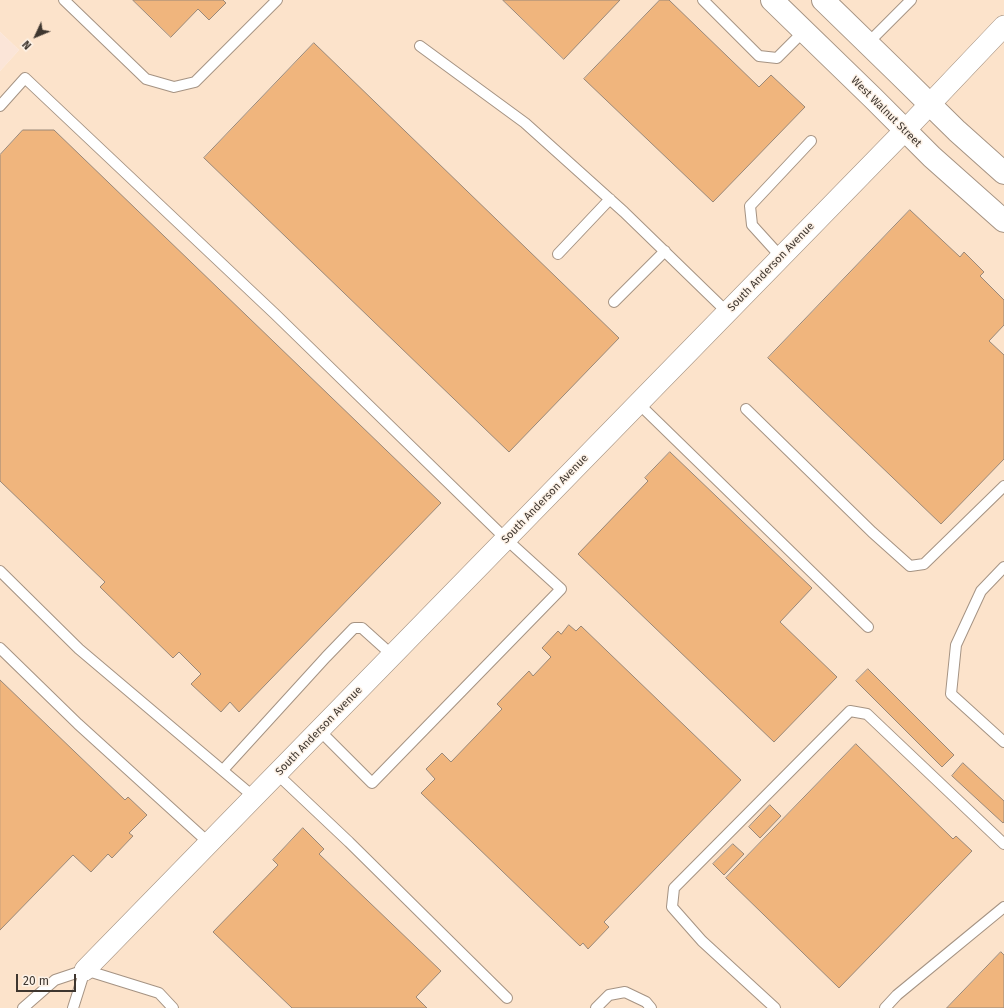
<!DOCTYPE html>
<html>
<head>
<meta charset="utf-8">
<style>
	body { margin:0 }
	#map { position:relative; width:1004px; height:1008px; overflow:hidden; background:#fdf2e7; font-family:"Fira Sans",sans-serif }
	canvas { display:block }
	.north { position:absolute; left:16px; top:16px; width:40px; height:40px; -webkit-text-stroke:3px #fdf2e7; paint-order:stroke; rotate:226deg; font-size:11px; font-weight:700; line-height:16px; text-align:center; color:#3e362f }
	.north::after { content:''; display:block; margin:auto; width:14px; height:18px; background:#3e362f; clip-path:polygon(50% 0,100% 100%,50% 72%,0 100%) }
	.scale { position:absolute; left:16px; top:974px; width:60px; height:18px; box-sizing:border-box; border:2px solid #3e362f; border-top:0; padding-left:5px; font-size:12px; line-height:14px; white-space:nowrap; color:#3e362f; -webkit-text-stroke:3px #fdf2e7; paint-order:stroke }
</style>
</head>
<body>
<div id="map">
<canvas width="1004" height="1008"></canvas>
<div class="north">N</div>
<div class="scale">20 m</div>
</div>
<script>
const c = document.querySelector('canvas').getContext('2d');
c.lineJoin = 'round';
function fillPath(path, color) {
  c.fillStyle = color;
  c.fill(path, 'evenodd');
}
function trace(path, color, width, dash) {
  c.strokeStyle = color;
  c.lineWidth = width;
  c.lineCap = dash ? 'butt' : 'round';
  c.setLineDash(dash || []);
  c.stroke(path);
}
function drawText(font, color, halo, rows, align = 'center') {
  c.font = font + ' "Fira Sans",sans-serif';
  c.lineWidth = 3;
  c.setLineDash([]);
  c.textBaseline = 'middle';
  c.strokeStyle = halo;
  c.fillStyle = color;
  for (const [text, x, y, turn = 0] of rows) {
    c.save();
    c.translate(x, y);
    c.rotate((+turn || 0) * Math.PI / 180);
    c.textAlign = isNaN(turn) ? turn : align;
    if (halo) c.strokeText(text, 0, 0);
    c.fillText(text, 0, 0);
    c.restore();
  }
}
fillPath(new Path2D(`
	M 0,0 L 1004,0 L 1004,1008 L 0,1008 L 0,71 L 19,50 L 0,32 Z`), '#fce3cb');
fillPath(new Path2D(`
	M 0,32 L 19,50 L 0,71 Z`), '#fbe5d8');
const building = new Path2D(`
	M 133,0 L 223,0 L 226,3 L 209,20 L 198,9 L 171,37 Z
	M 503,0 L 620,0 L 564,59 Z
	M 660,0 L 669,0 L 759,87 L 771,75 L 805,107 L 713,202 L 584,79 Z
	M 314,43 L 619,338 L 509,452 L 204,158 Z
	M 23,130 L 54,130 L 441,503 L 239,712 L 230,702 L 221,712 L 191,684 L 201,674 L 179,652 L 173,658 L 100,587 L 105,582 L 0,481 L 0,155 Z
	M 910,210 L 960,257 L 964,252 L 984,272 L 980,276 L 1004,300 L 1004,325 L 989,341 L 1004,355 L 1004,459 L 941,524 L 768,358 Z
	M 670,452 L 812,588 L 780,622 L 837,677 L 774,742 L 578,554 L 648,481 L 645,478 Z
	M 569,625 L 576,631 L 581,626 L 741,780 L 604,922 L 609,927 L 588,949 L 583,943 L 580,946 L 421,793 L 435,779 L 426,769 L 442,753 L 451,762 L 502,709 L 497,704 L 529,671 L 533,676 L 551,657 L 542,648 L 558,631 L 561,634 Z
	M 868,669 L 954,755 L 942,767 L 856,681 Z
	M 0,680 L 125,800 L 128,797 L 147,815 L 129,833 L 133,836 L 112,858 L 108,854 L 91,872 L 73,855 L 0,930 Z
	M 856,744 L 953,839 L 956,836 L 972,851 L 839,988 L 726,878 Z
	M 963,763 L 1004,801 L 1004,822 L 1003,823 L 952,776 Z
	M 770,805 L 781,816 L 760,838 L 749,827 Z
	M 303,828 L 324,849 L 319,854 L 441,971 L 416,997 L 427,1008 L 292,1008 L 213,932 L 278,865 L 273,860 Z
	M 733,844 L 744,854 L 724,875 L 713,864 Z
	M 1001,952 L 1004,955 L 1004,1008 L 947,1008 Z`);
fillPath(building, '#f0b57d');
trace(building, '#9a8878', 1);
const service = new Path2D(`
	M 64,0 L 146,79 L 174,87 L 195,82 L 277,0
	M 703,0 L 759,56 L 777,58 L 804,31
	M 868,43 L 911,0
	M 420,46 L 525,123 L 624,212 L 727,312
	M 0,106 L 25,78 L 275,314 L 506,539 L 561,589 L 372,783 L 319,730
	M 558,254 L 610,199
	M 781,257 L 752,225 L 750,206 L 811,141
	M 614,302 L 665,251
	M 638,403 L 868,627
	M 746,409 L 872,532 L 910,566 L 924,564 L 1004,486
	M 1004,567 L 981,591 L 956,645 L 951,694 L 1004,742
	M 0,571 L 79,649 L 254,797
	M 0,648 L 78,724 L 209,843
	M 223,770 L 326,657 L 354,628 L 362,628 L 392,655
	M 277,774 L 349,842 L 507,998
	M 23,1008 L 55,980 L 85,970 L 159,993 L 173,1008
	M 73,1008 L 85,970
	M 596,1008 L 609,995 L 625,992 L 646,1002 L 651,1008
	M 775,1008 L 702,941 L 672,907 L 674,888 L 850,711 L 867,714 L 1004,844
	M 885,1008 L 897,995 L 1004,907`);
const minor = new Path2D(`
	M 85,970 L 912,123 L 1004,26`);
const tertiary = new Path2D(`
	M 772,0 L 873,98 L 932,157 L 1004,221
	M 823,0 L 897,72 L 957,131 L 1004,173`);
trace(service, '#a59383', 12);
trace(minor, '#a59383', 22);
trace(tertiary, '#a59383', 24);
trace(service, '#fff', 10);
trace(minor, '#fff', 21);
trace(tertiary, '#fff', 22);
drawText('11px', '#3e362f', '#fdf2e7', [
	["West Walnut Street",886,112,45],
	["South Anderson Avenue",771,267,-46],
	["South Anderson Avenue",545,499,-46],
	["South Anderson Avenue",319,731,-46]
]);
</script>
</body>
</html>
